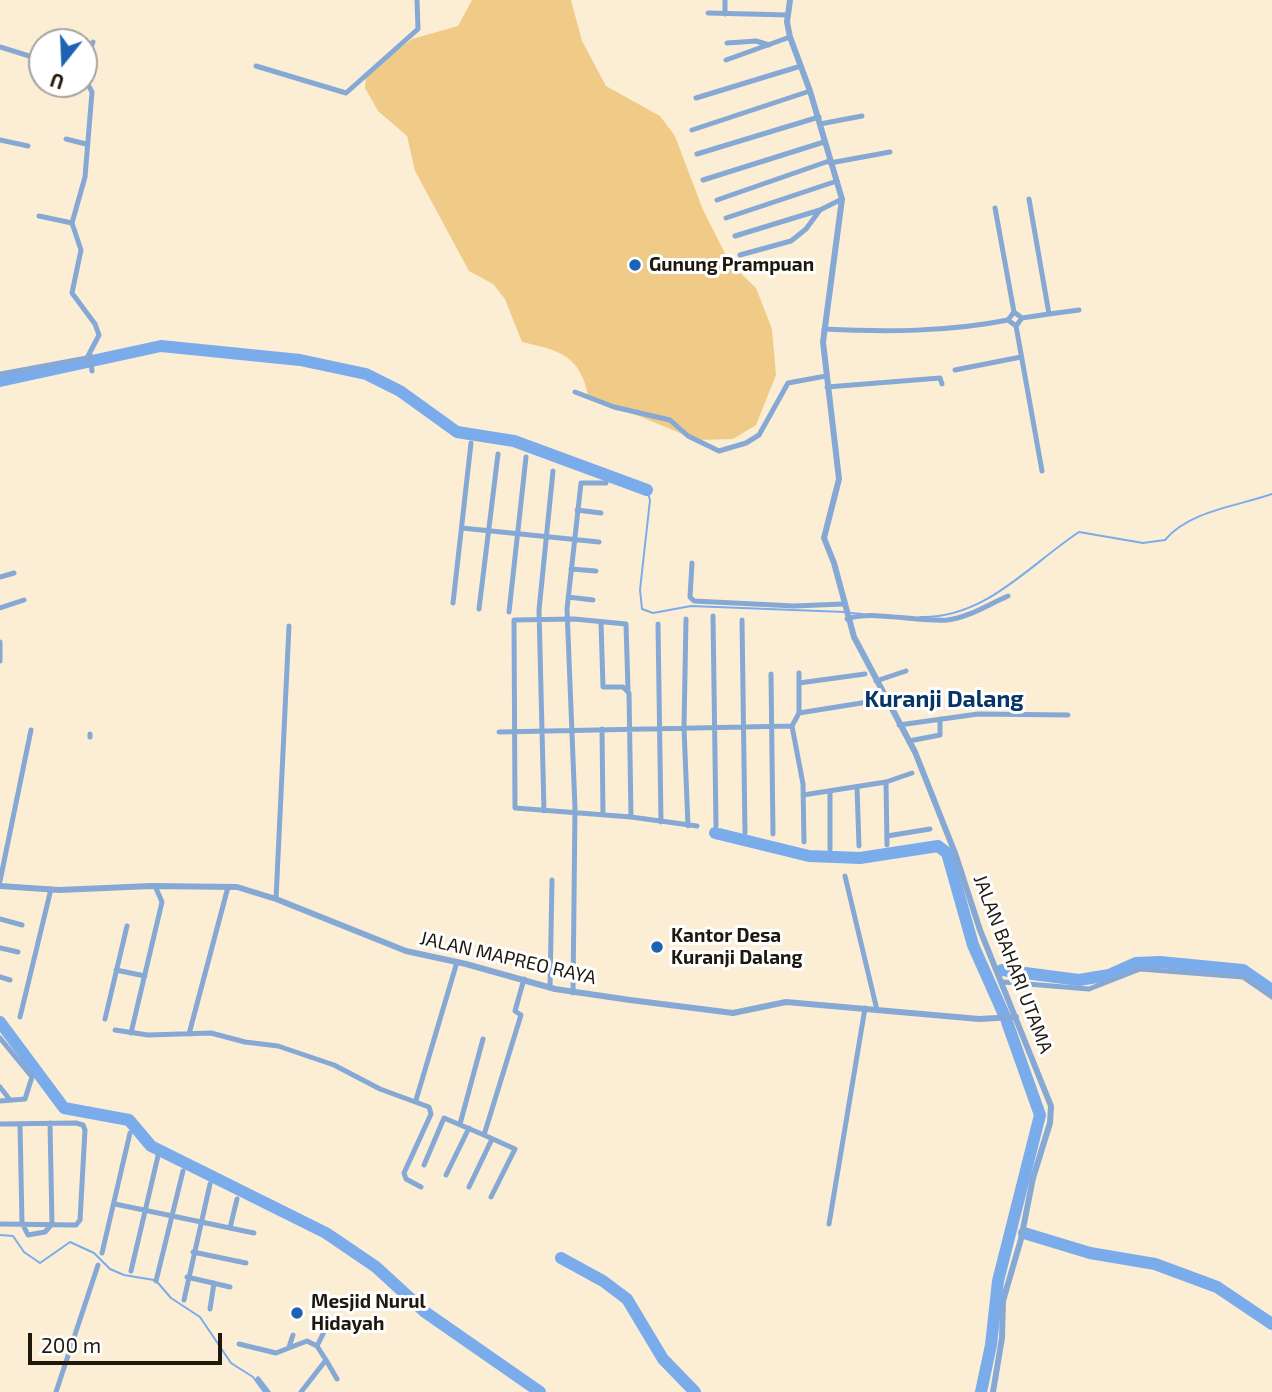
<!DOCTYPE html>
<html>
<head>
<meta charset="utf-8">
<style>
	body { margin:0 }
	#map { position:relative; width:1272px; height:1392px; overflow:hidden; background:#fceed5; font-family:"Exo 2",sans-serif }
	canvas { display:block }
	.north { position:absolute; left:28px; top:28px; width:70px; height:70px; box-sizing:border-box; background:#fff; border:2px solid #a5a39e; border-radius:50%; rotate:198deg; font-size:19px; font-weight:700; line-height:28px; text-align:center; color:#1f190d }
	.north::after { content:''; display:block; margin:auto; width:24px; height:32px; background:#1e63b3; clip-path:polygon(50% 0,100% 100%,50% 72%,0 100%) }
	.scale { position:absolute; left:28px; top:1333px; width:194px; height:32px; box-sizing:border-box; border:4px solid #1f190d; border-top:0; padding-left:9px; font-size:21px; line-height:24px; white-space:nowrap; color:#1f190d; -webkit-text-stroke:5px #fff; paint-order:stroke }
</style>
</head>
<body>
<div id="map">
<canvas width="1272" height="1392"></canvas>
<div class="north">U</div>
<div class="scale">200 m</div>
</div>
<script>
const c = document.querySelector('canvas').getContext('2d');
c.lineJoin = 'round';
function fillPath(path, color) {
  c.fillStyle = color;
  c.fill(path, 'evenodd');
}
function trace(path, color, width, dash) {
  c.strokeStyle = color;
  c.lineWidth = width;
  c.lineCap = dash ? 'butt' : 'round';
  c.setLineDash(dash || []);
  c.stroke(path);
}
function drawText(font, color, halo, rows, align = 'center') {
  c.font = font + ' "Exo 2",sans-serif';
  c.lineWidth = 6;
  c.setLineDash([]);
  c.textBaseline = 'middle';
  c.strokeStyle = halo;
  c.fillStyle = color;
  for (const [text, x, y, turn = 0] of rows) {
    c.save();
    c.translate(x, y);
    c.rotate((+turn || 0) * Math.PI / 180);
    c.textAlign = isNaN(turn) ? turn : align;
    if (halo) c.strokeText(text, 0, 0);
    c.fillText(text, 0, 0);
    c.restore();
  }
}
fillPath(new Path2D(`
	M 472,0 L 571,0 L 582,41 L 606,86 L 660,116 L 675,136 L 703,210 L 730,263 L 756,288 L 772,329 L 776,375 L 756,425 L 733,439 L 697,440 L 588,395 C 580,355 558,350 522,342 L 505,299 L 493,284 L 469,271 L 415,171 L 407,136 L 378,111 L 365,88 L 366,74 L 412,39 L 458,26 Z`), '#efcb87');
trace(new Path2D(`
	M 647,490 L 650,500 L 640,590 L 642,609 L 653,613 L 691,606 L 845,612
	M 851,613 L 862,614
	M 920,617 C 985,619 1029,565 1079,532 L 1143,543 L 1165,540 C 1189,511 1238,506 1272,494
	M 0,1235 L 13,1236 L 24,1252 L 40,1263 L 70,1242 L 94,1253 L 110,1269 L 124,1275 L 154,1280
	M 158,1283 L 171,1298 L 200,1317 L 231,1363 L 253,1377 L 264,1392`), '#7aacec', 2);
trace(new Path2D(`
	M 0,381 L 161,346 L 300,360 L 366,374 L 400,391 L 457,432 L 514,441 L 647,490
	M 715,833 L 809,856 L 860,858 L 938,846 L 947,853 L 973,945 L 1005,1017
	M 1002,970 L 1079,980 L 1109,975 L 1136,963 L 1160,962 L 1243,970 L 1272,990
	M 0,1022 L 64,1108 L 129,1120 L 151,1146 L 326,1233 L 376,1267 L 425,1312 L 540,1392
	M 1024,1233 L 1090,1253 L 1155,1264 L 1217,1287 L 1272,1324
	M 561,1258 L 603,1281 L 627,1299 L 663,1359 L 695,1392
	M 981,1392 L 991,1345 L 998,1281 L 1040,1115 L 1007,1022`), '#7aacec', 12);
trace(new Path2D(`
	M 708,13 L 788,15
	M 725,14 L 725,0
	M 727,43 L 756,41 L 769,45
	M 0,47 L 42,60
	M 726,60 L 790,37
	M 256,66 L 346,93 L 418,29 L 417,0
	M 84,68 L 93,42
	M 696,98 L 801,66
	M 820,124 L 862,116
	M 692,130 L 810,91
	M 66,139 L 86,144
	M 0,140 L 28,146
	M 697,154 L 819,117
	M 830,163 L 890,152
	M 703,180 L 824,142
	M 717,200 L 829,161
	M 995,208 L 1014,312 L 1022,318 L 1016,326 L 1008,320 L 1014,312
	M 39,216 L 72,223
	M 726,218 L 837,181
	M 735,236 L 820,210
	M 740,255 L 791,241 L 806,229 L 820,210 L 842,199
	M 1049,314 L 1079,310
	M 1022,318 L 1049,314 L 1029,199
	M 1016,326 L 1042,471
	M 824,329 C 885,332 948,332 1008,320
	M 90,355 L 92,371
	M 955,370 L 1021,357
	M 0,374 L 87,358 L 99,335 L 95,324 L 72,293 L 81,250 L 72,223 L 85,177 L 92,92 L 84,77
	M 827,387 L 940,378 L 942,384
	M 575,392 L 614,407 L 670,420 L 688,436 L 719,451 L 746,443 L 759,435 L 788,383 L 826,376
	M 577,510 L 601,513
	M 462,528 L 599,542
	M 692,563 L 690,597 L 694,601 L 794,606 L 843,604
	M 571,569 L 596,571
	M 0,577 L 14,573
	M 568,597 L 593,600
	M 453,603 L 471,443
	M 0,608 L 24,600
	M 479,609 L 498,454
	M 509,612 L 526,457
	M 713,616 L 716,826
	M 686,619 L 684,728 L 688,826
	M 847,619 C 873,610 917,622 947,620 C 968,618 989,604 1008,596
	M 742,620 L 745,833
	M 601,623 L 603,687 L 623,687 L 629,693 L 631,817
	M 658,624 L 661,822
	M 0,642 L 0,661
	M 771,674 L 773,834
	M 876,681 L 906,671
	M 799,683 L 865,674
	M 628,690 L 626,624 L 574,619 L 514,620 L 515,808 L 631,817 L 697,826
	M 799,713 L 874,701
	M 899,725 L 978,714 L 1068,715
	M 792,726 L 799,713 L 799,673
	M 602,729 L 603,815
	M 499,732 L 792,726 L 803,784 L 804,842
	M 90,737 L 90,734
	M 909,741 L 940,735 L 940,719
	M 886,782 L 887,845
	M 857,787 L 859,846
	M 830,792 L 830,849
	M 803,795 L 886,782 L 912,773
	M 544,811 L 539,610 L 553,471
	M 887,836 L 930,829
	M 845,876 L 877,1010
	M 0,881 L 31,730
	M 276,899 L 289,626
	M 0,919 L 22,925
	M 0,948 L 18,952
	M 116,970 L 145,976
	M 0,977 L 10,980
	M 1003,982 L 1089,989 L 1140,969 L 1243,977 L 1272,997
	M 550,988 L 552,880
	M 573,993 L 575,808 L 567,609 L 581,483 L 606,483
	M 20,1017 L 51,889
	M 105,1019 L 127,926
	M 115,1030 L 148,1035 L 211,1033 L 245,1042 L 278,1046 L 334,1065 L 380,1089 L 429,1107 L 431,1114 L 404,1173 L 406,1179 L 421,1187
	M 131,1033 L 162,902 L 155,886
	M 189,1034 L 228,887
	M 0,1038 L 32,1077 L 25,1099 L 0,1101
	M 0,1087 L 10,1100
	M 416,1100 L 457,962
	M 0,1124 L 76,1123 L 83,1125 L 85,1130 L 80,1220 L 76,1225 L 0,1224
	M 20,1124 L 22,1223 L 28,1235 L 45,1232 L 52,1224 L 50,1123
	M 460,1124 L 483,1039
	M 484,1135 L 515,1149 L 491,1197
	M 424,1165 L 444,1118 L 484,1135 L 521,1015 L 515,1011 L 524,979
	M 446,1175 L 469,1128
	M 469,1187 L 492,1139
	M 115,1204 L 254,1233
	M 829,1224 L 865,1008
	M 230,1228 L 237,1199
	M 193,1252 L 246,1263
	M 102,1253 L 130,1133
	M 131,1271 L 158,1156
	M 187,1277 L 230,1287
	M 156,1281 L 183,1171
	M 184,1300 L 210,1184
	M 210,1309 L 214,1283
	M 239,1344 L 276,1353 L 307,1341 L 317,1346 L 326,1360 L 301,1392
	M 317,1346 L 328,1324
	M 289,1347 L 293,1335
	M 326,1360 L 337,1379
	M 258,1379 L 268,1392
	M 56,1392 L 98,1265`), '#86a8d5', 5);
trace(new Path2D(`
	M 790,0 L 787,22 L 790,37 L 810,91 L 842,199 L 823,342 L 839,479 L 824,538 L 834,563 L 854,637 L 915,752 L 955,853 L 980,930 L 1051,1106 L 1050,1123 L 1033,1178 L 1021,1239 L 1003,1301 L 1002,1338 L 993,1392
	M 0,886 L 59,890 L 151,886 L 237,887 L 276,899 L 406,951 L 466,964 L 555,989 L 630,1000 L 733,1013 L 786,1002 L 979,1019 L 1016,1017`), '#86a8d5', 6);
for (const [x, y, r, color] of [
	[635,265,7,"#1e63b3"],
	[657,947,7,"#1e63b3"],
	[297,1313,7,"#1e63b3"]
]) {
  const dot = new Path2D();
  dot.arc(x, y, r, 0, 2 * Math.PI);
  c.fillStyle = color;
  c.fill(dot);
  trace(dot, '#fff', 2.5);
}
drawText('bold 19px', '#1f190d', '#fff', [
	["Gunung Prampuan",649,265],
	["Kantor Desa",671,936],
	["Kuranji Dalang",671,958],
	["Mesjid Nurul",311,1302],
	["Hidayah",311,1324]
], 'left');
drawText('19px', '#1f190d', '#fff', [
	["JALAN MAPREO RAYA",508,958,13],
	["JALAN BAHARI UTAMA",1013,964,69]
]);
drawText('bold 23px', '#083567', '#fff', [
	["Kuranji Dalang",944,699]
]);
</script>
</body>
</html>
